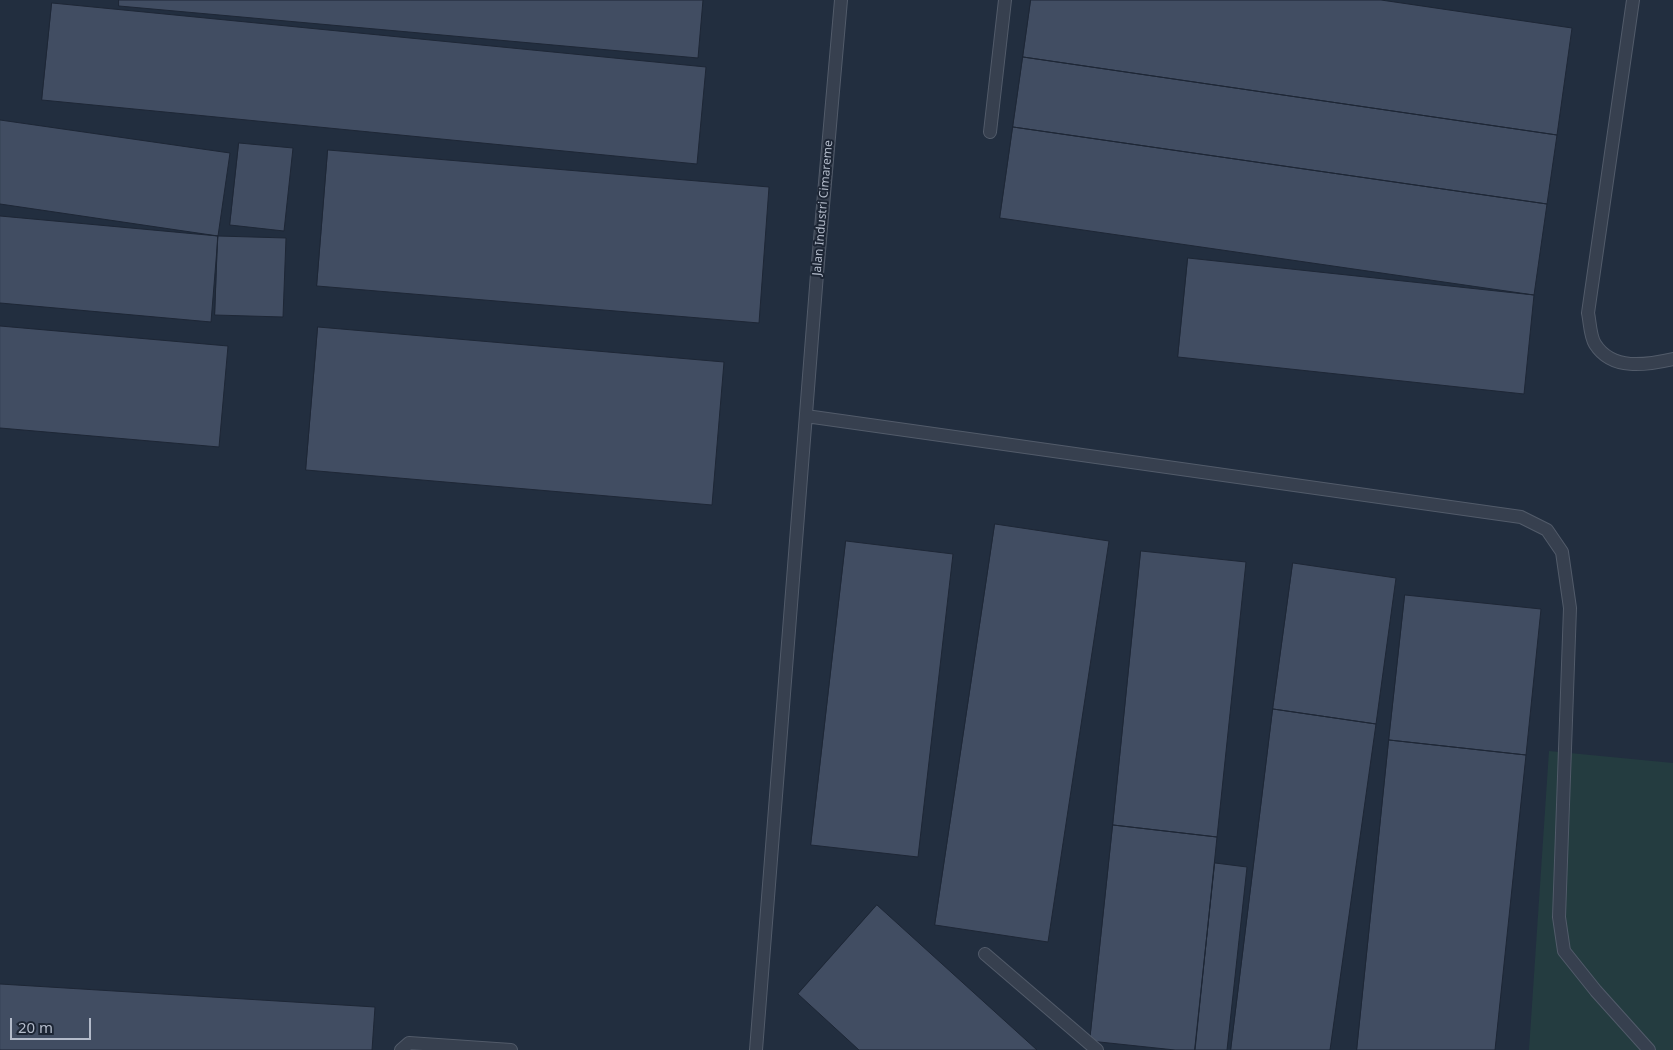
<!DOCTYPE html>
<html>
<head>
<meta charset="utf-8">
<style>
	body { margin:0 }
	#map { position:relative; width:1673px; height:1050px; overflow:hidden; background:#222e3f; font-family:"Noto Sans",sans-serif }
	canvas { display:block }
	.scale { position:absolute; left:10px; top:1018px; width:81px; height:22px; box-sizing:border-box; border:2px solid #b3bbca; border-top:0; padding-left:6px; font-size:15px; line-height:18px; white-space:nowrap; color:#b3bbca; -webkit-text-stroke:4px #1c2534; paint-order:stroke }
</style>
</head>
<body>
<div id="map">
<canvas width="1673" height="1050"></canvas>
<div class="scale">20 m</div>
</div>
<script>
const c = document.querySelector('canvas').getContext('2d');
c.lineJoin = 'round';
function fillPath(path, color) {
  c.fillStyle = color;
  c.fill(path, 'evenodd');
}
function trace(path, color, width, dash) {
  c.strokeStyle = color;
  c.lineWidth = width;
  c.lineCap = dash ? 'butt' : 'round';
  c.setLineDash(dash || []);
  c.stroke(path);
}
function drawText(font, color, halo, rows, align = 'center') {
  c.font = font + ' "Noto Sans",sans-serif';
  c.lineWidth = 4;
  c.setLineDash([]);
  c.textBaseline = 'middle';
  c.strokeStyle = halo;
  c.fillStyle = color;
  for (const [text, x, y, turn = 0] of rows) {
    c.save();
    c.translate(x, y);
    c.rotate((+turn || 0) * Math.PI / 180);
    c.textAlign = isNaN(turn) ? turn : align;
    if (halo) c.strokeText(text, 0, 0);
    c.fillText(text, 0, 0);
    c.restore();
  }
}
fillPath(new Path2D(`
	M 1549,751 L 1673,763 L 1673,1050 L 1529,1050 Z`), '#243c40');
const building = new Path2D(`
	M 119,0 L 703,0 L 698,58 L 119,6 Z
	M 1031,0 L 1381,0 L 1572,28 L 1557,135 L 1023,57 Z
	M 52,3 L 706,67 L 697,164 L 42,100 Z
	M 1023,57 L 1557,135 L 1547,204 L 1013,127 Z
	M 0,120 L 230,153 L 218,236 L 0,204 Z
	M 1013,127 L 1547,204 L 1534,295 L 1000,218 Z
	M 239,143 L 293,148 L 284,231 L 230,225 Z
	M 328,150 L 769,187 L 759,323 L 317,286 Z
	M 0,216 L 218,236 L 211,322 L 0,303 Z
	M 218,236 L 286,238 L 283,317 L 215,315 Z
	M 1188,258 L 1534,295 L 1524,394 L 1178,357 Z
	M 0,326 L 228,346 L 219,447 L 0,428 Z
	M 318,327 L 724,362 L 712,505 L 306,470 Z
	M 995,524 L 1109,541 L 1048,942 L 935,925 Z
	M 846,541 L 953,554 L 918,857 L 811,845 Z
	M 1141,551 L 1246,562 L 1217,837 L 1113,825 Z
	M 1293,563 L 1396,578 L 1376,724 L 1273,709 Z
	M 1405,595 L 1541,609 L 1526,755 L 1389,740 Z
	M 1273,709 L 1376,724 L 1330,1050 L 1231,1050 Z
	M 1389,740 L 1526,755 L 1495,1050 L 1357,1050 Z
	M 1113,825 L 1217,837 L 1195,1050 L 1175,1050 L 1090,1041 Z
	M 1215,863 L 1247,867 L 1227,1050 L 1195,1050 Z
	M 877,905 L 1037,1050 L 859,1050 L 798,994 Z
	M 0,984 L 375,1007 L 372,1050 L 0,1050 Z`);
fillPath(building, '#414d62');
trace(building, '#1e2736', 1);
const service = new Path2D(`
	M 1633,0 L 1588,313 C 1590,322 1590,336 1595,344 C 1612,371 1646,365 1673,359
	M 990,132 L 1005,0
	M 806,416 L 1521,517 L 1547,530 L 1562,552 L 1570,608 L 1559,917 L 1564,951 L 1596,991 L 1649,1050
	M 985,954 L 1097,1050
	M 401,1050 L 409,1043 L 511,1050
	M 756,1050 L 817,274 L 841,0`);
trace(service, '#525b6a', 14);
trace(service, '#37404f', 12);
drawText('12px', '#b3bbca', '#1c2534', [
	["Jalan Industri Cimareme",823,208,-85]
]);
</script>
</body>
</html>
